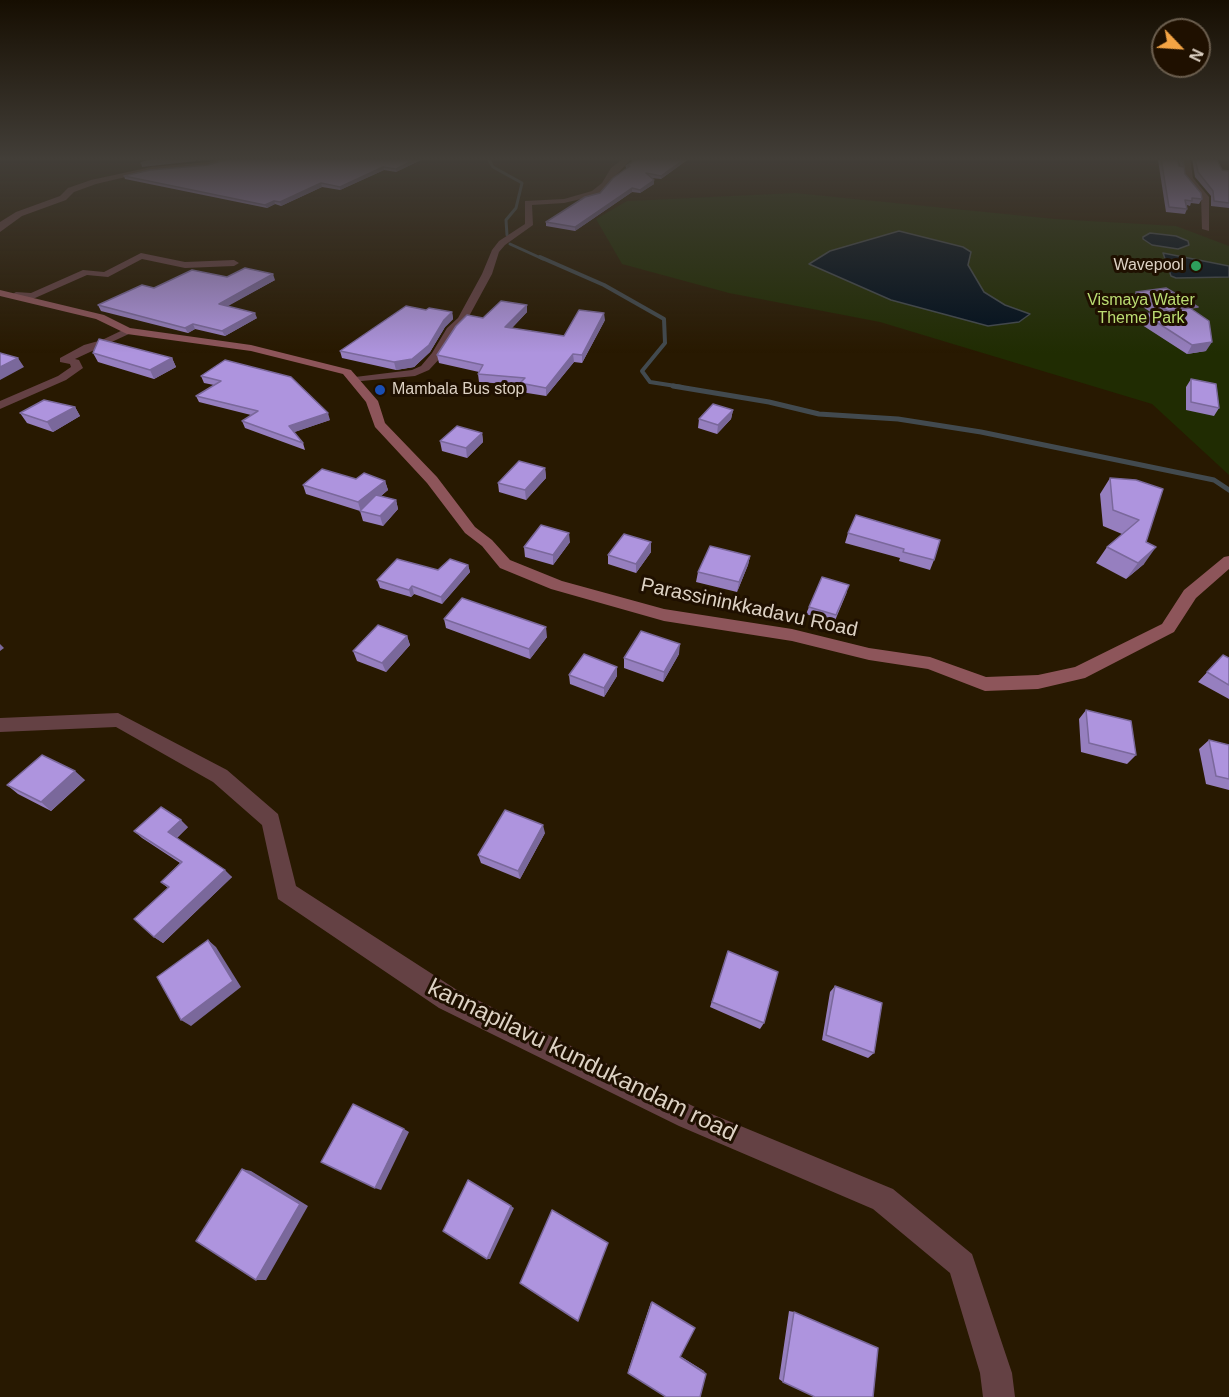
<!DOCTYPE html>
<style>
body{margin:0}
#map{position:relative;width:1229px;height:1397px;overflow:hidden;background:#281901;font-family:Helvetica,sans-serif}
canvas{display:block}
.north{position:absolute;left:1151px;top:18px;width:60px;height:60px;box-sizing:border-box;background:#1f1000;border:2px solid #6b5e4e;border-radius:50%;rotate:115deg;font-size:16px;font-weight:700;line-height:24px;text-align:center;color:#ddd2c4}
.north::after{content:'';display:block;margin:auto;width:21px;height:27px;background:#f4a444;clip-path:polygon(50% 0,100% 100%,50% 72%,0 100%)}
</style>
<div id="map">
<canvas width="1229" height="1397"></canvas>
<div class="north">N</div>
</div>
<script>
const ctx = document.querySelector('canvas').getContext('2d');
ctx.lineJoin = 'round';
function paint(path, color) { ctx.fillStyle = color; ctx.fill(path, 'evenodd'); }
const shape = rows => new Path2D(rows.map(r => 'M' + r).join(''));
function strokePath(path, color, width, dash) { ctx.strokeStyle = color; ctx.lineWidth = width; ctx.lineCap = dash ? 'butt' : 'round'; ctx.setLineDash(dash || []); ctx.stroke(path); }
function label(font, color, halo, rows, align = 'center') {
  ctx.font = font + ' Helvetica,sans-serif'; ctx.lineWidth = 6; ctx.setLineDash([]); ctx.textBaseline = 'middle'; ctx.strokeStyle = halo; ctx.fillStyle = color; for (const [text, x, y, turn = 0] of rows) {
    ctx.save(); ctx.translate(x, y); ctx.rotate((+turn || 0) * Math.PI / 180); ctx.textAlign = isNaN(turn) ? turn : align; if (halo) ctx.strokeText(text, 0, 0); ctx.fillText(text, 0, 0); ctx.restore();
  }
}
paint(shape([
 [795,193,1055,219,1176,226,1229,246,1229,475,1152,404,880,322,729,293,622,264,596,219,627,201]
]), '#202c02');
const water = shape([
 [899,231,963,247,971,252,968,265,984,292,1005,305,1030,314,1019,322,988,326,891,300,809,264,830,251,899,231],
 [1150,233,1176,236,1188,241,1189,245,1178,249,1152,245,1143,239,1143,237,1150,233],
 [1163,253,1229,266,1229,277,1176,278,1171,276,1163,253]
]);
paint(water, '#000f1d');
strokePath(water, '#424a4f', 1.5);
strokePath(shape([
 [488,158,493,167,522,183,516,208,506,220,507,235],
 [510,244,543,259]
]), '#424a4f', 3);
strokePath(shape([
 [540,257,604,285,664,319,665,343,642,371,650,382,682,387]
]), '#424a4f', 4);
strokePath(shape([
 [673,386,769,402,819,414,898,419,981,432,1214,480,1229,490]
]), '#424a4f', 5);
paint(shape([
 [224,158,236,158,209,166,151,171,96,184,74,192,66,200,22,216,0,232,0,222,16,212,60,196,68,188,91,180,151,167,209,162,224,158],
 [624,158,632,158,598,195,564,203,532,205,533,225,505,245,499,252,492,274,467,320,455,332,443,355,429,370,415,376,351,382,349,380,355,377,412,370,421,366,432,353,447,328,458,318,482,274,492,250,499,241,525,224,525,201,564,199,592,191,602,183,611,168,624,158],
 [1183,158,1190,158,1193,178,1209,197,1209,231,1202,229,1201,197,1185,178,1183,158],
 [141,253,185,262,234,260,239,263,234,266,185,268,142,259,108,277,87,275,35,298,16,298,11,295,16,292,31,293,83,270,104,272,141,253],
 [127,328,132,331,131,333,75,359,79,360,83,368,66,380,0,409,0,401,58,376,71,367,70,364,60,362,60,358,84,345,102,340,127,328]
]), '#644144');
paint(shape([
 [118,713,227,770,278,814,296,886,457,990,697,1108,893,1189,972,1254,1012,1373,1015,1397,983,1397,980,1373,950,1273,873,1209,679,1126,439,1008,278,899,262,825,213,782,116,727,0,732,0,718,118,713]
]), '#644144');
paint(shape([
 [0,290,104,315,130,328,251,345,351,370,378,401,385,423,437,477,475,527,492,540,510,560,562,581,664,609,792,629,869,648,930,657,986,677,1038,675,1075,667,1162,624,1184,590,1224,557,1229,556,1229,569,1196,598,1174,632,1085,678,1038,689,985,691,928,669,869,660,792,641,664,621,551,589,500,568,482,546,465,533,427,483,375,427,366,402,343,374,251,351,127,334,96,319,0,296,0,290]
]), '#8d555a');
paint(shape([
 [231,158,425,158,396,172,384,170,340,190,322,187,281,206,275,204,267,208,125,179,124,176,208,165],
 [632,158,690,158,661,179,651,178,654,180,654,184,640,193,632,192,575,231,546,226,546,222,600,193,626,169,626,166,632,162],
 [1159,158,1177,158,1179,166,1180,166,1178,158,1183,158,1185,174,1202,199,1199,204,1191,203,1190,206,1187,205,1187,209,1185,214,1166,212,1158,160],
 [1192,158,1216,158,1222,170,1229,171,1229,208,1211,206,1211,196,1195,177],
 [227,277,275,280,227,306,257,318,225,336,195,329,188,333,101,311,98,305,154,288],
 [1136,292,1196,312,1206,351,1187,354,1139,323,1144,314,1152,313,1132,300],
 [527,305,527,312,512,328,564,336,605,320,582,363,574,362,546,396,521,392,520,385,479,382,478,374,479,372,439,363,437,355,483,318],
 [426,310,452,312,453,319,445,327,430,352,414,367,396,370,342,358,340,351],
 [93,353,172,358,176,367,154,379,98,362],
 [225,360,330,420,294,432,303,443,305,450,245,428,242,421,251,415,199,402,196,396,214,385,204,383,201,376],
 [1191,379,1219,408,1214,416,1186,410,1186,387],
 [75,407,80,416,53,432,27,423,20,413],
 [733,410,731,419,717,434,698,428,699,419],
 [482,433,483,442,467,458,442,451,440,441],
 [545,468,546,478,526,500,499,492,498,483],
 [1110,478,1136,480,1146,542,1144,564,1126,579,1096,563,1107,547,1122,534,1103,526,1100,494],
 [356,479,385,481,388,490,381,496,396,500,398,509,383,526,363,521,360,511,306,494,303,485],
 [848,533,940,540,934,560,930,570,899,561,900,558,845,543],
 [570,542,553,565,525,557,524,547],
 [651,542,651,552,636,573,608,564,608,555],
 [750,556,748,565,737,592,696,582,698,572],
 [468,565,470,572,442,604,414,594,411,597,380,588,377,580],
 [847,592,834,623,806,614,809,607],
 [444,619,547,637,530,659,446,628],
 [407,636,410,645,386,672,357,661,353,651],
 [679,654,663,682,624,668,624,658],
 [1223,655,1229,658,1229,699,1198,682],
 [617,667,617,676,604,697,570,684,569,675],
 [1086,710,1136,755,1127,764,1081,752,1079,719],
 [1209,740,1229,745,1229,790,1206,784,1199,749],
 [85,780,51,811,18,794,7,785],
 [188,827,177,838,232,877,163,943,154,937,168,888,161,882,180,863,142,838,134,831],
 [545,833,520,879,481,863,478,855],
 [728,951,764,1023,760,1029,710,1007],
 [835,986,874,1053,868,1058,822,1040,830,992],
 [651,1302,695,1328,680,1356,704,1371,628,1373,628,1371],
 [789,1311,794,1312,783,1382,779,1379]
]), '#967fbf');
paint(shape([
 [190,158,194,158,196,161,142,167,141,163],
 [197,158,213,158,198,161],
 [418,158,425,158,396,172,396,169],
 [686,158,690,158,661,179,661,176],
 [383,167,384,170,340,190,340,187],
 [654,180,654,184,640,193,640,190],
 [321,183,322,187,281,206,280,202],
 [632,188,632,192,575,231,575,227],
 [274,201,275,204,267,208,265,205],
 [273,274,275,280,221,310,219,304],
 [527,305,527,312,505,335,505,327],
 [452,312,453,319,445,327,430,352,414,367,396,370,394,362],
 [255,313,257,318,225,336,222,331],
 [604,313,605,320,582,363,582,355],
 [193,324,195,329,188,333,185,328],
 [1212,342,1206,351,1187,354,1192,345],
 [573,354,574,362,546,396,546,388],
 [18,358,24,367,0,380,0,367],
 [172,358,176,367,154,379,150,370],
 [75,407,80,416,53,432,47,422],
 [733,410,731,419,717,434,718,425],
 [328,413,330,420,292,433,289,426],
 [482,433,483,442,467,458,466,448],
 [545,468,546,478,526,500,525,490],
 [385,481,388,490,361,512,358,502],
 [396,500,398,509,383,526,380,516],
 [569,533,570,542,553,565,553,555],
 [651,542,651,552,636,573,636,564],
 [1156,547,1144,564,1126,579,1138,563],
 [750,556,748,565,737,592,739,582],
 [468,565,470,572,442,604,441,597],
 [412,586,414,594,411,597,409,590],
 [546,627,547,637,530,659,529,649],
 [407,636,410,645,386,672,382,663],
 [0,644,4,648,0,651],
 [680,644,679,654,663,682,664,672],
 [617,667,617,676,604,697,604,688],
 [75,771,85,780,51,811,41,802],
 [181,820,188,827,175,839,168,832],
 [543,825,545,833,520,879,518,871],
 [225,870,232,877,163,943,154,937],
 [208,940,216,947,241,987,191,1026,181,1020],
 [404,1129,409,1132,381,1190,375,1188],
 [242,1169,251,1171,308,1206,266,1280,256,1280],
 [511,1206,514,1208,490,1259,487,1259],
 [678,1355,704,1371,706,1374,680,1357]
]), '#7a689b');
const building = shape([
 [155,158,190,158,141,163,155,158],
 [231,158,418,158,396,169,383,167,340,187,321,183,280,202,274,201,265,205,124,176,150,170,208,165,231,158],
 [632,158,686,158,661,176,646,173,654,180,640,190,632,188,575,227,546,222,585,197,600,193,613,178,630,166,626,166,637,159,632,158],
 [1161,158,1177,158,1179,166,1184,167,1181,158,1183,158,1185,174,1201,193,1202,199,1192,198,1192,201,1185,200,1187,209,1169,207,1161,158],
 [1195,158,1216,158,1222,170,1229,171,1229,203,1214,201,1213,191,1198,172,1195,158],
 [245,268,273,274,219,304,255,313,222,331,193,324,185,328,98,305,142,285,154,288,192,270,227,277,245,268],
 [1166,288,1198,307,1168,311,1136,292,1166,288],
 [501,301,527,305,505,327,564,336,579,310,604,313,582,355,573,354,546,388,520,383,525,378,478,374,483,365,437,355,456,326,467,315,483,318,501,301],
 [406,306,426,310,429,308,452,312,444,320,429,345,412,359,394,362,340,351,406,306],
 [1190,308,1209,321,1212,342,1192,345,1144,314,1190,308],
 [99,339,172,358,150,370,93,353,99,339],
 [0,353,18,358,0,367,0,353],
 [225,360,291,377,328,413,289,426,303,443,242,421,258,411,196,396,221,381,201,376,225,360],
 [1191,379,1216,384,1219,408,1191,402,1191,379],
 [44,400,75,407,47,422,20,413,44,400],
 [713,404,733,410,718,425,699,419,713,404],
 [457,426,482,433,466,448,440,441,457,426],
 [519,461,545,468,525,490,498,483,519,461],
 [322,469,356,479,364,473,385,481,358,502,303,485,322,469],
 [1110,478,1136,480,1163,489,1146,542,1156,547,1138,563,1107,547,1139,520,1113,510,1110,478],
 [376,495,396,500,380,516,360,511,376,495],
 [856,515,940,540,934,560,903,552,904,549,848,533,856,515],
 [541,525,569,533,553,555,524,547,541,525],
 [624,534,651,542,636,564,608,555,624,534],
 [710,546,750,556,739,582,698,572,710,546],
 [397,559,438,570,450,559,468,565,441,597,412,586,409,590,377,580,397,559],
 [822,577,849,585,836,615,809,607,822,577],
 [462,598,546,627,529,649,444,619,462,598],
 [378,625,407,636,382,663,353,651,378,625],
 [641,631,680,644,664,672,624,658,641,631],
 [584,654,617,667,604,688,569,675,584,654],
 [1223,655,1229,658,1229,685,1207,672,1223,655],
 [1086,710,1131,721,1136,755,1089,743,1086,710],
 [1209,740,1229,745,1229,779,1216,776,1209,740],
 [42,755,75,771,41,802,7,785,42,755],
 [161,807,181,820,168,832,225,870,154,937,134,919,169,887,161,882,182,862,134,831,161,807],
 [505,810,543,825,518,871,478,855,505,810],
 [208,940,233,981,181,1020,157,977,208,940],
 [728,951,778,972,764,1023,712,1002,728,951],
 [835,986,882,1003,874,1053,826,1035,835,986],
 [353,1104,404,1129,375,1188,321,1162,353,1104],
 [242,1169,300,1204,256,1280,196,1241,242,1169],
 [468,1180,511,1206,487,1259,443,1231,468,1180],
 [552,1210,608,1243,578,1321,520,1283,552,1210],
 [652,1302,695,1328,680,1357,706,1374,700,1397,666,1397,628,1373,652,1302],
 [794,1312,878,1348,873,1397,815,1397,783,1382,794,1312]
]);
paint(building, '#ae94de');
strokePath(building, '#7a689b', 1.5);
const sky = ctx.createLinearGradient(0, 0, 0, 353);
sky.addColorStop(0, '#160e01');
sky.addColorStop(0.45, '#423e38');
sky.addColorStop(1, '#423e3800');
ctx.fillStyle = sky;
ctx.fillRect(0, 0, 1229, 353);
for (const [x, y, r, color] of [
 [1196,266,6,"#2e9e5b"],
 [380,390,6,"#1a4fb4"]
]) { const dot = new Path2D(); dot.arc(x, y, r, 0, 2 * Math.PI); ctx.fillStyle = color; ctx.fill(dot); strokePath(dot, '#1f1000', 2); }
label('16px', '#ddd2c4', '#1f1000', [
 ["Wavepool",1184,266],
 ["Mambala Bus stop",392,390,"left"]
], 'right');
label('16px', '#bbdd72', '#1f1000', [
 ["Vismaya Water",1141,301],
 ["Theme Park",1141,319]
]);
label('20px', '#ddd2c4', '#1f1000', [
 ["Parassininkkadavu Road",749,608,12]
]);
label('24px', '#ddd2c4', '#1f1000', [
 ["kannapilavu kundukandam road",582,1061,26]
]);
</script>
